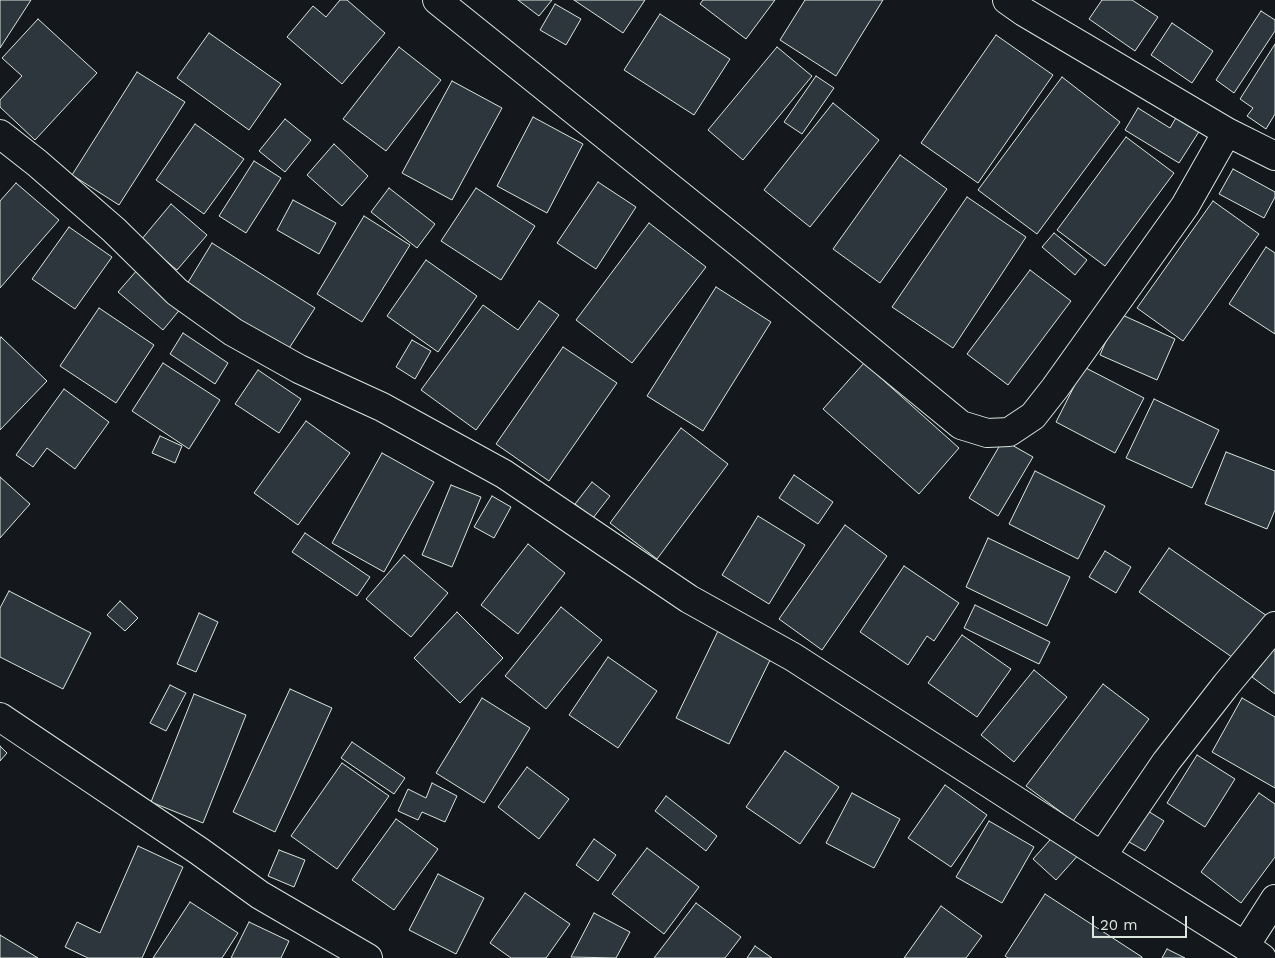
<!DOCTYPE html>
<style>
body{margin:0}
#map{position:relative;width:1275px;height:958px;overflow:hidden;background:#14181c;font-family:"Work Sans",sans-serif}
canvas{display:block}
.scale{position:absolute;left:1092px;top:916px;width:95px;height:22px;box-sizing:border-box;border:2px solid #d8e6dc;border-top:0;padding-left:6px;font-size:15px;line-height:18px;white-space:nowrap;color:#d8e6dc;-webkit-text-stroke:4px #14181c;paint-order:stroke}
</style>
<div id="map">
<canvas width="1275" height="958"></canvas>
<div class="scale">20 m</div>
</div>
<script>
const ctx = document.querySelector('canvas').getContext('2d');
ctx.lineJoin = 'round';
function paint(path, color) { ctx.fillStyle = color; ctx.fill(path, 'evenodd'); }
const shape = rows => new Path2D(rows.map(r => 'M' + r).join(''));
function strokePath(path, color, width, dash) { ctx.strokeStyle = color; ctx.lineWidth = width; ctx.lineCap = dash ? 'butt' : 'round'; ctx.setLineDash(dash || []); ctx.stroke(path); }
const building = shape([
 [0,0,31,0,0,48,0,0],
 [340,0,347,0,385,33,342,84,287,37,313,6,326,17,340,0],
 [518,0,552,0,539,16,518,0],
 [574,0,645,0,623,33,574,0],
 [703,0,775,0,746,39,700,4,703,0],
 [805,0,883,0,836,76,780,40,805,0],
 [1102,0,1132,0,1158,17,1135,51,1089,19,1102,0],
 [555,4,581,19,566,45,540,30,555,4],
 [1261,11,1275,20,1275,31,1234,93,1216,80,1261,11],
 [660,14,730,59,694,115,624,70,660,14],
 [38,19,97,73,35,140,0,107,0,100,22,76,2,58,38,19],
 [1172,23,1213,51,1192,83,1151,55,1172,23],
 [209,33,281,84,249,130,177,78,209,33],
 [996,35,1053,75,978,183,921,143,996,35],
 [1275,44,1275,114,1266,129,1247,116,1253,108,1240,99,1275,44],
 [399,47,441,80,386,151,343,119,399,47],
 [777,47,812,76,743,160,708,130,777,47],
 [137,72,185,102,119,205,72,175,137,72],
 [816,76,834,88,802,134,784,122,816,76],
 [1062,77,1120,122,1037,234,978,190,1062,77],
 [452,81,502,108,452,200,402,173,452,81],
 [833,103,879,140,810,227,764,190,833,103],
 [1138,108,1170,128,1177,116,1200,130,1179,163,1125,130,1138,108],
 [533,117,583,144,547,213,497,186,533,117],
 [285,119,311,140,285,172,259,151,285,119],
 [195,124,244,159,204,214,156,180,195,124],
 [1126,137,1174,173,1105,266,1057,230,1126,137],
 [334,144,368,176,342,206,307,175,334,144],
 [900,155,947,189,880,283,833,249,900,155],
 [254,161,281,178,246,233,219,216,254,161],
 [1233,169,1275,192,1275,197,1264,218,1219,194,1233,169],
 [598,182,636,207,596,269,557,243,598,182],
 [16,183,59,220,0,288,0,201,16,183],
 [389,188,435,224,417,248,371,212,389,188],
 [476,188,535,226,501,280,441,241,476,188],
 [967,197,1026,237,953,348,892,307,967,197],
 [293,200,336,223,319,254,277,230,293,200],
 [1213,201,1259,234,1183,341,1137,308,1213,201],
 [171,204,207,235,177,270,141,240,171,204],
 [364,216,410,245,362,322,317,294,364,216],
 [649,223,706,267,632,363,576,320,649,223],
 [69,227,112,257,75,309,32,279,69,227],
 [1054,233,1087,260,1075,275,1042,247,1054,233],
 [212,243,315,308,286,353,184,289,212,243],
 [1266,247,1275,253,1275,334,1229,304,1266,247],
 [426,260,477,296,438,352,387,316,426,260],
 [138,269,182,307,163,330,118,292,138,269],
 [1030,270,1071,301,1008,385,967,354,1030,270],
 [716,287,771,322,703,431,647,396,716,287],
 [539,301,559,315,476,430,421,390,483,305,518,330,539,301],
 [99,308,154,345,116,403,60,366,99,308],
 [1118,313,1175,339,1157,380,1100,355,1118,313],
 [183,333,228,363,215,384,170,354,183,333],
 [1,337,47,381,0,430,0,339,1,337],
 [412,340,431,351,415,379,396,367,412,340],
 [563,347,617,383,549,481,496,444,563,347],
 [163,363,220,400,189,449,132,411,163,363],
 [864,363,959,448,919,494,823,409,864,363],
 [1084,367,1144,398,1115,453,1056,422,1084,367],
 [258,370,301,399,279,433,235,404,258,370],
 [64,389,109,422,75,469,47,448,33,467,16,455,64,389],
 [1154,399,1219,430,1192,488,1126,458,1154,399],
 [306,421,350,453,298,525,254,493,306,421],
 [681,428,728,464,657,559,610,523,681,428],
 [160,436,182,446,175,463,152,453,160,436],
 [1003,440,1033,457,998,516,969,498,1003,440],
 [1226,452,1275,471,1275,510,1267,529,1205,504,1226,452],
 [382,453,434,482,384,572,332,543,382,453],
 [1035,471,1105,506,1078,559,1009,524,1035,471],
 [794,475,833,502,818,524,779,498,794,475],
 [0,477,30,504,0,538,0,477],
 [592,482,610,496,593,518,575,504,592,482],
 [451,485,481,497,452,567,422,555,451,485],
 [492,496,511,507,494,538,474,527,492,496],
 [758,516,805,545,769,604,722,575,758,516],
 [845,525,887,556,822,650,779,619,845,525],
 [305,533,370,577,357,596,292,552,305,533],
 [988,538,1070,577,1047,626,966,587,988,538],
 [528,544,565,573,518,634,481,605,528,544],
 [1169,548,1270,618,1239,662,1139,592,1169,548],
 [1105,551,1131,567,1116,593,1089,577,1105,551],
 [404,555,448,593,411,637,366,599,404,555],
 [904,566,959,603,934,641,927,636,908,665,860,632,904,566],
 [9,591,91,633,63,689,0,657,0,608,9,591],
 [120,601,138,618,125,631,107,615,120,601],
 [975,605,1050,642,1039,664,964,628,975,605],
 [561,607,602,640,546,709,505,676,561,607],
 [457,612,503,658,460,703,414,658,457,612],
 [199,613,218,622,196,672,177,664,199,613],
 [718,631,772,656,729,744,676,718,718,631],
 [962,635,1011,669,977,717,928,683,962,635],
 [1275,647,1275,694,1252,677,1275,647],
 [608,657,657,691,618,748,569,715,608,657],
 [1034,670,1067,697,1014,762,981,735,1034,670],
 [1103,684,1149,719,1073,821,1026,786,1103,684],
 [170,685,186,693,166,731,150,723,170,685],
 [290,689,332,708,275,832,233,812,290,689],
 [194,694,246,715,203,823,151,802,194,694],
 [482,698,530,728,484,803,436,773,482,698],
 [1242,698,1275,717,1275,788,1212,752,1242,698],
 [352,742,405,778,394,794,341,758,352,742],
 [0,746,7,753,0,761,0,746],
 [785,751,839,787,800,844,746,807,785,751],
 [1197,755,1235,779,1205,827,1167,803,1197,755],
 [342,763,389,796,337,869,291,836,342,763],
 [527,767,569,799,539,839,498,807,527,767],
 [432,783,457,796,445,822,422,812,418,820,398,811,408,789,426,798,432,783],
 [945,785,987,815,951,867,908,838,945,785],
 [852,793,900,819,874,868,826,843,852,793],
 [1259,793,1275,804,1275,857,1241,903,1201,872,1259,793],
 [666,796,717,836,706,851,655,811,666,796],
 [1143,808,1164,821,1145,851,1124,839,1143,808],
 [396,819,438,849,394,910,352,880,396,819],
 [989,821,1034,847,1002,903,956,877,989,821],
 [1058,831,1081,852,1056,880,1033,859,1058,831],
 [594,839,616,855,598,881,576,865,594,839],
 [138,846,183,867,142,958,88,958,65,947,77,922,100,933,138,846],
 [647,848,699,887,664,934,612,894,647,848],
 [279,850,305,860,294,887,268,876,279,850],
 [438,874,484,898,456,954,409,930,438,874],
 [525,893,570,924,546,958,511,958,490,943,525,893],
 [1045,894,1142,957,1142,958,1008,958,1005,956,1045,894],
 [190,902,238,933,222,958,153,958,190,902],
 [696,903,741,937,725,958,654,958,696,903],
 [941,906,982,936,966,958,904,958,941,906],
 [594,913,630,932,616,958,571,957,594,913],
 [249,922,289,941,281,958,231,958,249,922],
 [0,935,38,958,0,958,0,935],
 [755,946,772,958,747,958,755,946],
 [1167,949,1185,958,1162,958,1167,949]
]);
paint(building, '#2c363c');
strokePath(building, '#d8e6dc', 1);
const street = shape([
 [437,0,749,251,961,425,987,433,1009,432,1033,416,1055,388,1185,206,1227,132,1275,156],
 [1007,0,1024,12,1227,132],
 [0,134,37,163,114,230,177,292,233,332,299,369,382,407,504,474,689,599,793,657,1102,856,1245,946,1262,958],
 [0,717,199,851,260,895,368,958],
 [1102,856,1166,762,1226,685,1275,626],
 [1245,946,1275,899]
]);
strokePath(street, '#d8e6dc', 30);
strokePath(street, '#14181c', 28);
</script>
